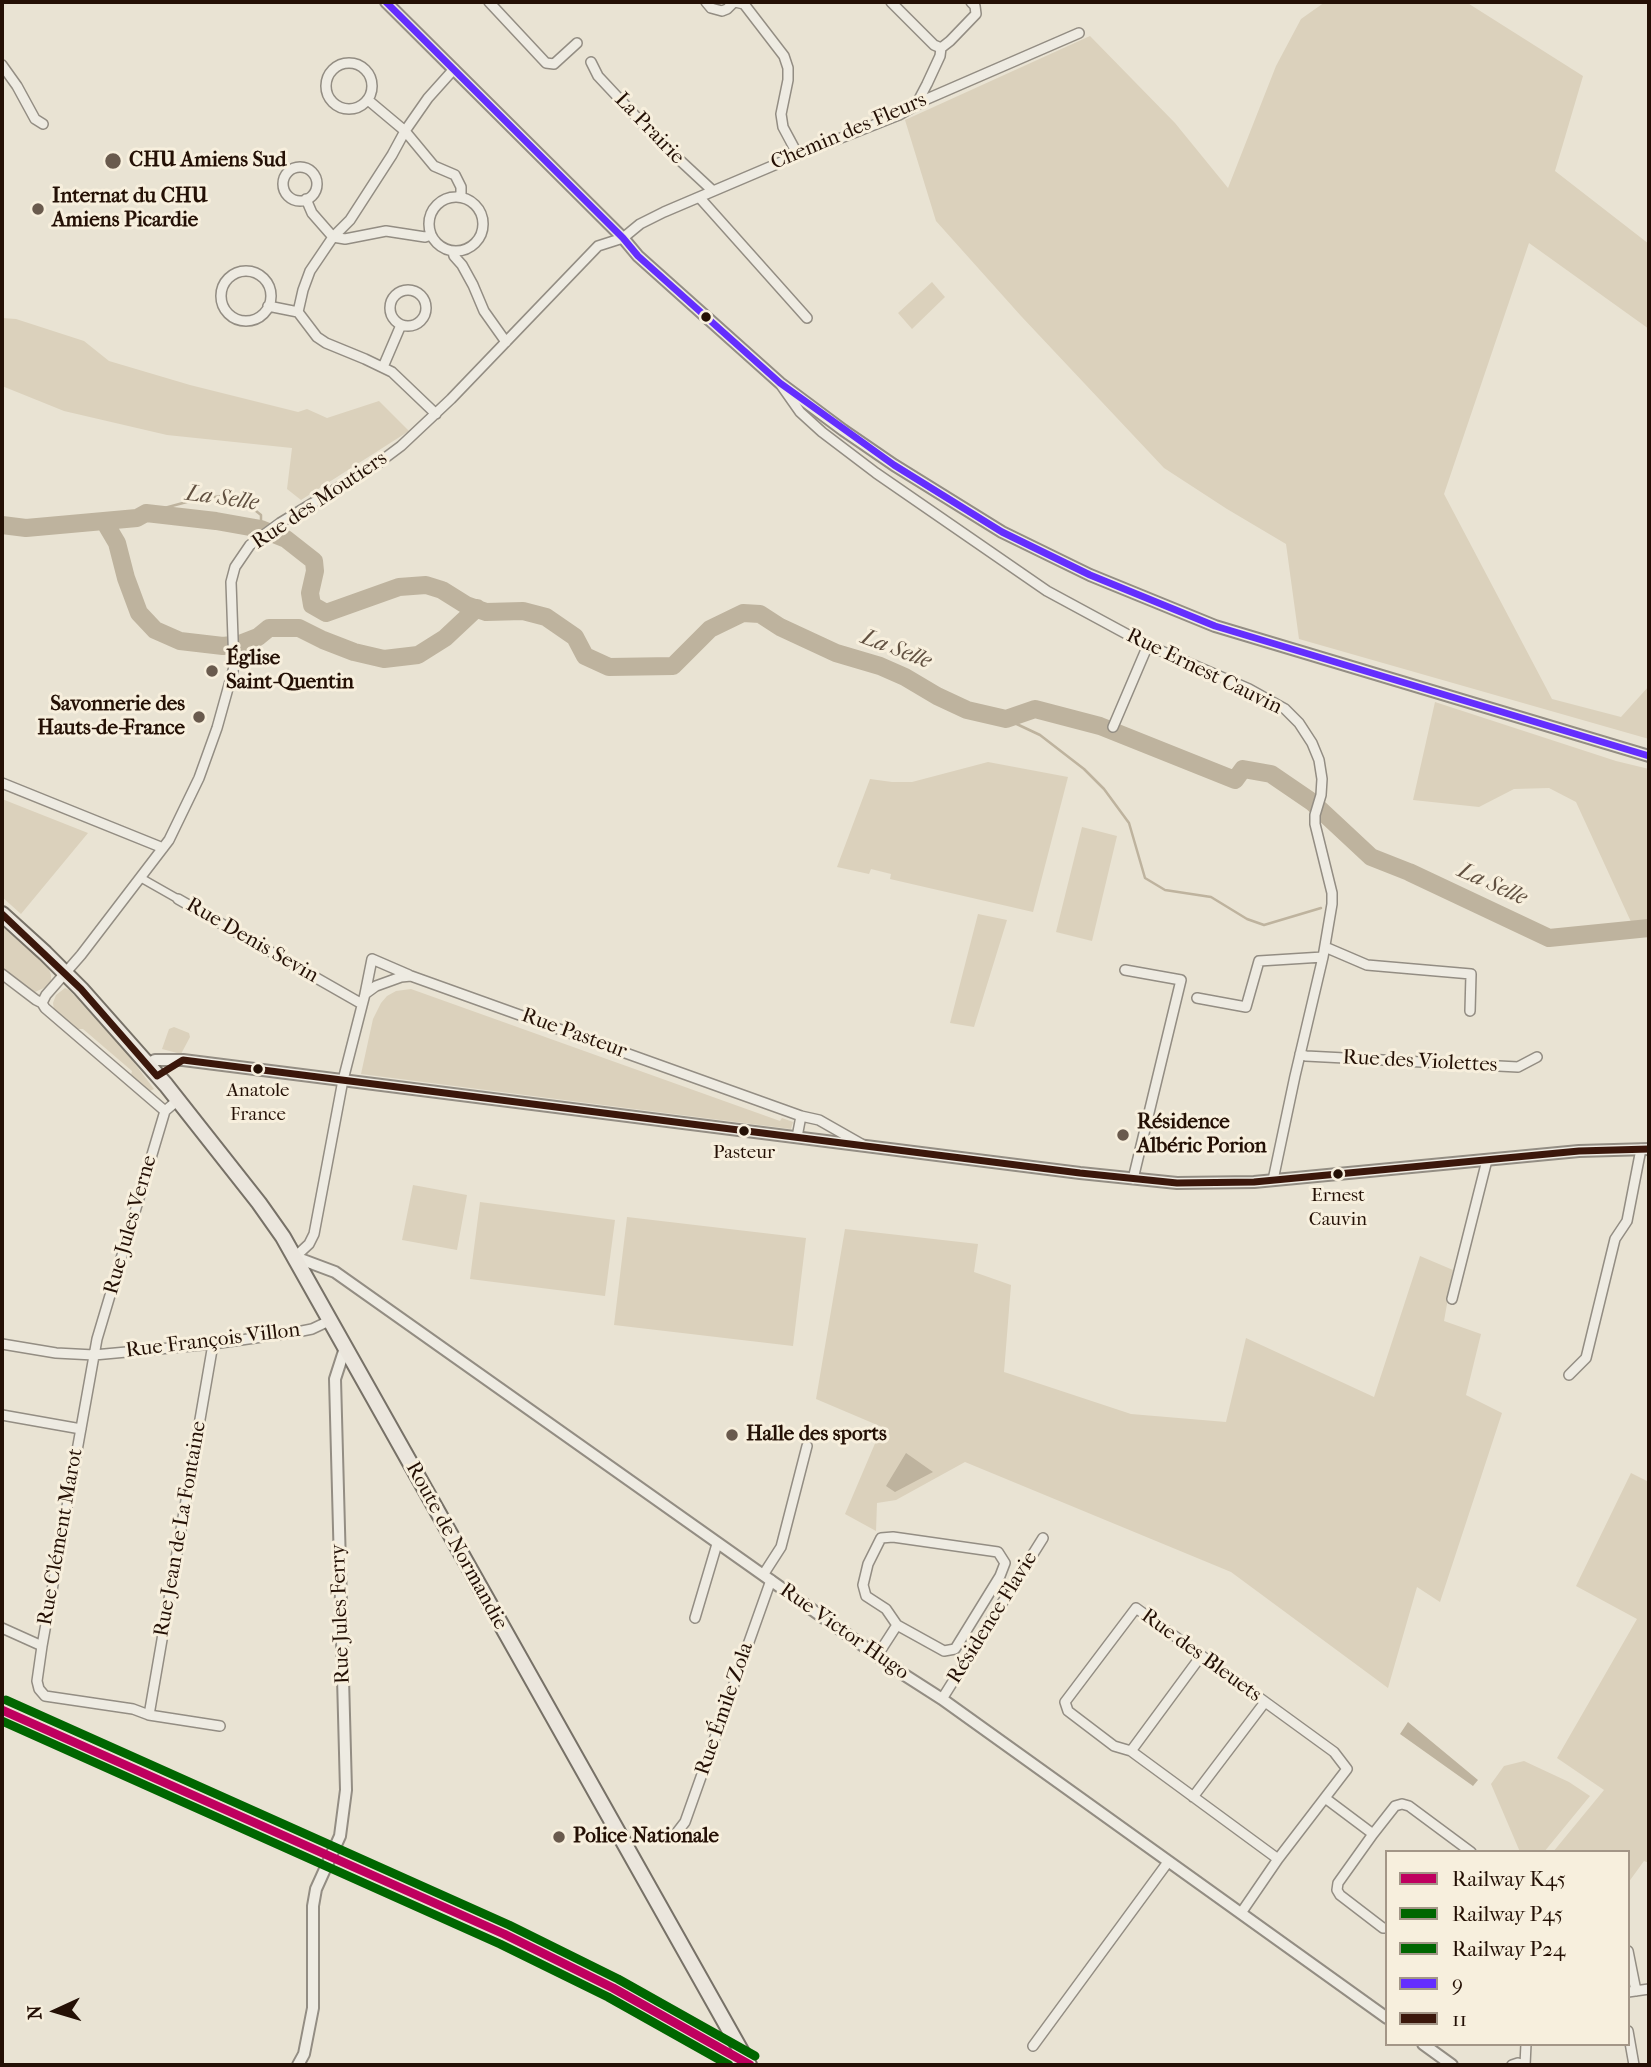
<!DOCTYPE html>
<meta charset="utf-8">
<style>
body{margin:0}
#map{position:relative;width:1651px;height:2067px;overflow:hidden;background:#e9e3d3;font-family:"IM FELL French Canon",serif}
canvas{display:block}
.frame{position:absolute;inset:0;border:4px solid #241005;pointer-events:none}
.legend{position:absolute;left:1385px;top:1850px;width:245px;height:196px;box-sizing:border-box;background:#f7efdd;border:2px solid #a39687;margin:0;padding:9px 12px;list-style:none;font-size:21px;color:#241005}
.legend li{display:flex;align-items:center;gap:14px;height:35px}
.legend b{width:35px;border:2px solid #a39687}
.north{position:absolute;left:21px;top:1976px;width:70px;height:70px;-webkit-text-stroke:5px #f7efdd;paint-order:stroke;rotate:266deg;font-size:19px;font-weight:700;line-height:28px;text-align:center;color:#241005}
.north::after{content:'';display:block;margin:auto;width:24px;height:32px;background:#241005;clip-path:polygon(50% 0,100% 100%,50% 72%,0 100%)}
</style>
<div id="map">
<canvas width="1651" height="2067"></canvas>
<div class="frame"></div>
<ul class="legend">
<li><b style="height:9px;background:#bf005f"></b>Railway K45</li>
<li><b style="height:9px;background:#060"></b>Railway P45</li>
<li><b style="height:9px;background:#060"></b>Railway P24</li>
<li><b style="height:9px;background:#642efe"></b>9</li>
<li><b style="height:9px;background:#3b170b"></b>11</li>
</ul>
<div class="north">N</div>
</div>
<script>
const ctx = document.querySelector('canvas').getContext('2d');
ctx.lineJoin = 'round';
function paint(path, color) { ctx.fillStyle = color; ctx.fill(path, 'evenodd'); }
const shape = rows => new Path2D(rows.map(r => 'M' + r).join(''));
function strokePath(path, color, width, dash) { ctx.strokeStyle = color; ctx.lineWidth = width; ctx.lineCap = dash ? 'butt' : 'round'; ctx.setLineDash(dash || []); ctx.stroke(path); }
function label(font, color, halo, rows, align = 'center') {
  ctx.font = font + ' "IM FELL French Canon",serif'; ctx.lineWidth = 6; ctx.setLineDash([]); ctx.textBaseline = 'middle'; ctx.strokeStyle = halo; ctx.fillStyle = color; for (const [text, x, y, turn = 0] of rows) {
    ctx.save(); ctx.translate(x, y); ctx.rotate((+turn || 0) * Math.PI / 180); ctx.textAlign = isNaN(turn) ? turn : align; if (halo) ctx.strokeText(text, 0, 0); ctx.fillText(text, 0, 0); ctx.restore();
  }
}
paint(shape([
 [1325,2,1466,2,1583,76,1555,171,1649,244,1649,329,1529,243,1444,494,1552,699,1621,717,1649,686,1649,739,1299,639,1286,544,1227,509,1164,468,1021,316,936,221,905,120,1090,36,1175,123,1228,188,1276,66,1301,19],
 [932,282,945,297,912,329,898,313],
 [2,318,16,319,84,341,109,361,190,385,298,412,307,409,327,418,379,401,409,431,301,500,287,489,292,448,167,435,64,411,2,386],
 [1435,702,1616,761,1649,769,1649,923,1632,924,1576,802,1549,788,1514,789,1479,807,1413,800],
 [988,762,1068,777,1033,912,890,879,891,874,871,869,869,874,837,867,870,779,892,782,912,782],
 [2,799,88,833,21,914,2,897],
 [1082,827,1117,836,1092,941,1056,932],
 [978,914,1007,920,974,1027,950,1023],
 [2,925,48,967,51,975,51,981,44,988,35,992,26,989,2,968],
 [65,988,69,990,116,1039,154,1089,150,1091,131,1075,132,1071,83,1029,78,1029,60,1017,54,1010,53,1003,56,995],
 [411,989,780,1121,782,1118,793,1122,791,1129,361,1074,373,1019,381,1003,387,996,396,991],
 [174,1027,189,1033,190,1037,181,1054,162,1049,169,1029],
 [413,1185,467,1195,457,1250,402,1240],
 [480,1202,615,1220,605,1296,470,1279],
 [627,1217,806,1238,793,1346,614,1325],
 [845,1229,978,1244,974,1272,1011,1285,1004,1372,1131,1414,1226,1422,1246,1338,1374,1397,1420,1256,1453,1270,1444,1321,1481,1334,1466,1395,1502,1413,1440,1602,1417,1587,1388,1688,1231,1572,965,1462,896,1500,877,1503,876,1531,845,1514,882,1427,816,1399],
 [1631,1473,1649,1482,1649,1863,1644,1861,1628,1883,1628,1852,1553,1852,1604,1790,1557,1758,1637,1619,1576,1586],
 [1524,1761,1569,1782,1590,1796,1544,1852,1520,1852,1491,1784,1504,1766]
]), '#dbd1bc');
paint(shape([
 [906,1453,933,1472,895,1492,886,1486],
 [1408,1722,1478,1780,1473,1786,1400,1734]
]), '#beb39e');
strokePath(shape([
 [146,513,194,500,235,494,261,515,261,529],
 [1006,719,1040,735,1084,769,1104,789,1129,823,1145,878,1165,890,1211,897,1247,919,1264,925,1321,908]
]), '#beb39e', 2.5);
strokePath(shape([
 [104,521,117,543,126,578,139,613,155,630,180,641,223,646,240,644,258,637,269,628,299,628,323,640,354,652,384,659,418,655,445,638,477,608],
 [2,525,26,528,137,518,146,513,216,521,261,529,286,539,314,561,315,571,310,593,312,605,326,613,399,587,426,585,442,590,466,605,486,612,523,611,546,617,575,637,585,656,609,667,673,666,710,629,743,613,760,614,780,627,836,653,880,666,905,677,937,696,967,710,1006,719,1035,709,1100,726,1235,780,1243,769,1271,774,1312,802,1371,857,1409,872,1549,938,1649,928]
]), '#beb39e', 18);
const pedestrian = shape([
 [141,878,178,899]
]);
const minor = shape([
 [489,2,546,63,554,64,577,43],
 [706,2,711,8,722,11,727,9,734,2],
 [735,2,744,4,784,56,788,68,788,80,781,114,783,127,798,155],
 [891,2,934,45,941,48,950,41,976,14,975,6,971,2],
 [591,62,598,76,657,139,713,191],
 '326 86a23 23 0 1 1 46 0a23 23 0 1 1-46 0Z',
 [2,65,17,86,35,119,43,124],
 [368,100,405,131,434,166,455,175,461,187,461,197],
 [916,105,927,84,940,56,941,48],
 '283 184a17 17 0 1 1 34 0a17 17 0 1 1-34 0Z',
 '429 224a27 27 0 1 1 54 0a27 27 0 1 1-54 0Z',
 [699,197,807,318],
 [306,199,312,213,333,237,345,239,386,231,425,237,431,235],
 [453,252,454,256,462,265,473,285,484,311,506,342],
 '221 296a25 25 0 1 1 50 0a25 25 0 1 1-50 0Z',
 '390 308a18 18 0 1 1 36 0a18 18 0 1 1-36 0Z',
 [268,306,298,312],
 [383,367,401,325],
 [781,385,800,412,822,432,876,473,1047,591,1145,644,1249,689,1285,709,1299,723,1312,743,1319,760,1322,779,1321,795,1315,815,1315,824,1332,893,1332,904,1323,957,1295,1076,1273,1180],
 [436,414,392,372,365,359,326,343,317,337,298,312,303,290,310,271,333,237,350,220,392,155,405,131,428,98,454,69],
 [1113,727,1145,652,1150,646],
 [2,783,163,848],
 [178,899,362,1004],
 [1325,947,1367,965,1471,974,1470,1011],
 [1125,970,1181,980,1133,1179],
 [2,974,36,1000,42,1003,45,1008,165,1111],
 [365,994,372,959,409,975],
 [1197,998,1246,1007,1259,961,1323,957],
 [42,1003,46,995,81,955,169,840,199,778,217,728,234,667,231,582,235,567,250,545,280,523,377,464,401,446,451,399,598,246,623,238,640,224,664,212,798,155,899,115,927,99,1079,33],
 [1300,1054,1306,1056,1518,1067,1537,1057],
 [797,1137,801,1116],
 [295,1257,309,1244,314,1234,343,1080,365,994,376,986,401,977,411,976,801,1116,819,1120,863,1145],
 [1452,1299,1487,1160],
 [2,1344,56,1353,94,1355,213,1344,297,1332,312,1329,331,1320],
 [1569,1375,1586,1358,1615,1239,1627,1221,1641,1149],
 [2,1415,81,1429],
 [893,1537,998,1552,1005,1563,1000,1576,955,1649,944,1651,897,1625,886,1609,866,1596,863,1585,868,1564,881,1538,893,1537],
 [763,1575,781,1547,807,1446],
 [695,1618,717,1544],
 [2,1628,42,1646,97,1339,165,1111,178,1100],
 [42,1646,37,1681,39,1689,45,1696,133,1709,149,1715,220,1726],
 [877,1656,897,1625],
 [942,1699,1043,1538],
 [149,1715,213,1344],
 [1131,1751,1201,1656],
 [1193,1797,1265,1702],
 [1325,1798,1373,1834],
 [675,1835,685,1822,771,1580],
 [1241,1913,1278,1859,1347,1769,1334,1752,1136,1608,1065,1702,1068,1711,1114,1746,1131,1751,1278,1859],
 [1387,1928,1383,1928,1340,1895,1337,1890,1338,1883,1373,1834,1395,1806,1402,1804,1409,1806,1471,1852],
 [1628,1951,1636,1991],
 [1628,1992,1649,1989],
 [1628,2031,1634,2065],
 [1033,2046,1168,1862],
 [1512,2065,1518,2063,1525,2065],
 [1525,2065,1526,2044]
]);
const tertiary = shape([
 [386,2,623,238,638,256,780,383,843,430,894,465,1002,532,1090,575,1215,626,1649,756],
 [147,1064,155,1060,183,1060,1080,1173,1177,1183,1254,1182,1579,1151,1649,1149],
 [295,1257,335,1272,903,1674,942,1699,1387,2018],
 [1423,2044,1452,2065],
 [298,2065,304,2054,313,2008,313,1906,316,1889,340,1836,346,1790,335,1379,345,1348]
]);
const primary = shape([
 [2,914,45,953,81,989,166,1085,259,1203,283,1237,749,2065]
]);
strokePath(pedestrian, '#938d83', 10);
strokePath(minor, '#938d83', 12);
strokePath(tertiary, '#938d83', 14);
strokePath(primary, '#777167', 18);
strokePath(pedestrian, '#eeebe2', 7);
strokePath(minor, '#eeebe2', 9);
strokePath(tertiary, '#eeebe2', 10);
strokePath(primary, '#ebe6dd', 14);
strokePath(shape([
 [386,2,623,238,638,256,780,383,894,465,1002,532,1090,575,1215,626,1649,756]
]), '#642efe', 7);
strokePath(shape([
 [2,914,81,989,157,1076,183,1060,1080,1173,1177,1183,1254,1182,1579,1151,1649,1149]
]), '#3b170b', 7);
strokePath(shape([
 [2,1710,504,1934,613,1988,750,2065]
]), '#bf005f', 9);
strokePath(shape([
 [2,1721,500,1944,608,1997,729,2065]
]), '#060', 9);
strokePath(shape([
 [6,1700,509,1925,618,1979,755,2056]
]), '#060', 9);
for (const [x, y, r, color] of [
 [113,161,9,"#695a4d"],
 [38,209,7,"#695a4d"],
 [706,317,6,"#241005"],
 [212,671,7,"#695a4d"],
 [199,717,7,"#695a4d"],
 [258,1069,6,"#241005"],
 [744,1131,6,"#241005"],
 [1123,1135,7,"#695a4d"],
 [1338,1174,6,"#241005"],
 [732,1435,7,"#695a4d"],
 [559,1837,7,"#695a4d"]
]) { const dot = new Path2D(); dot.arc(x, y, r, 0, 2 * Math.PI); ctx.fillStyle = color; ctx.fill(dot); strokePath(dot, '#f7efdd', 2.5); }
label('19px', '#241005', '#f7efdd', [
 ["Anatole",258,1091],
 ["France",258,1115],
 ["Pasteur",744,1153],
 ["Ernest",1338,1196],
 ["Cauvin",1338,1220]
]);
label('21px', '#241005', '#f7efdd', [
 ["La Prairie",649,129,46],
 ["Chemin des Fleurs",849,132,-23],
 ["Rue des Moutiers",320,501,-34],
 ["Rue Ernest Cauvin",1204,672,26],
 ["Rue Denis Sevin",252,941,30],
 ["Rue Pasteur",574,1034,20],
 ["Rue des Violettes",1420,1062,3],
 ["Rue Jules Verne",131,1225,-74],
 ["Rue François Villon",213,1341,-7],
 ["Rue Jean de La Fontaine",181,1529,-80],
 ["Rue Clément Marot",61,1537,-80],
 ["Route de Normandie",456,1546,61],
 ["Rue Jules Ferry",341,1614,-92],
 ["Résidence Flavie",993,1618,-58],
 ["Rue Victor Hugo",844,1632,35],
 ["Rue des Bleuets",1201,1656,36],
 ["Rue Émile Zola",725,1709,-71]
]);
label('bold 21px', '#241005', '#f7efdd', [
 ["CHU Amiens Sud",129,161],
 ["Internat du CHU",52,197],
 ["Amiens Picardie",52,221],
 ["Église",226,659],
 ["Saint-Quentin",226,683],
 ["Savonnerie des",185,705,"right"],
 ["Hauts-de-France",185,729,"right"],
 ["Résidence",1137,1123],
 ["Albéric Porion",1137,1147],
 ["Halle des sports",746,1435],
 ["Police Nationale",573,1837]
], 'left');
label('italic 23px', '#615040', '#f7efdd', [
 ["La Selle",222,499,8],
 ["La Selle",896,650,21],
 ["La Selle",1492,885,24]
]);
</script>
